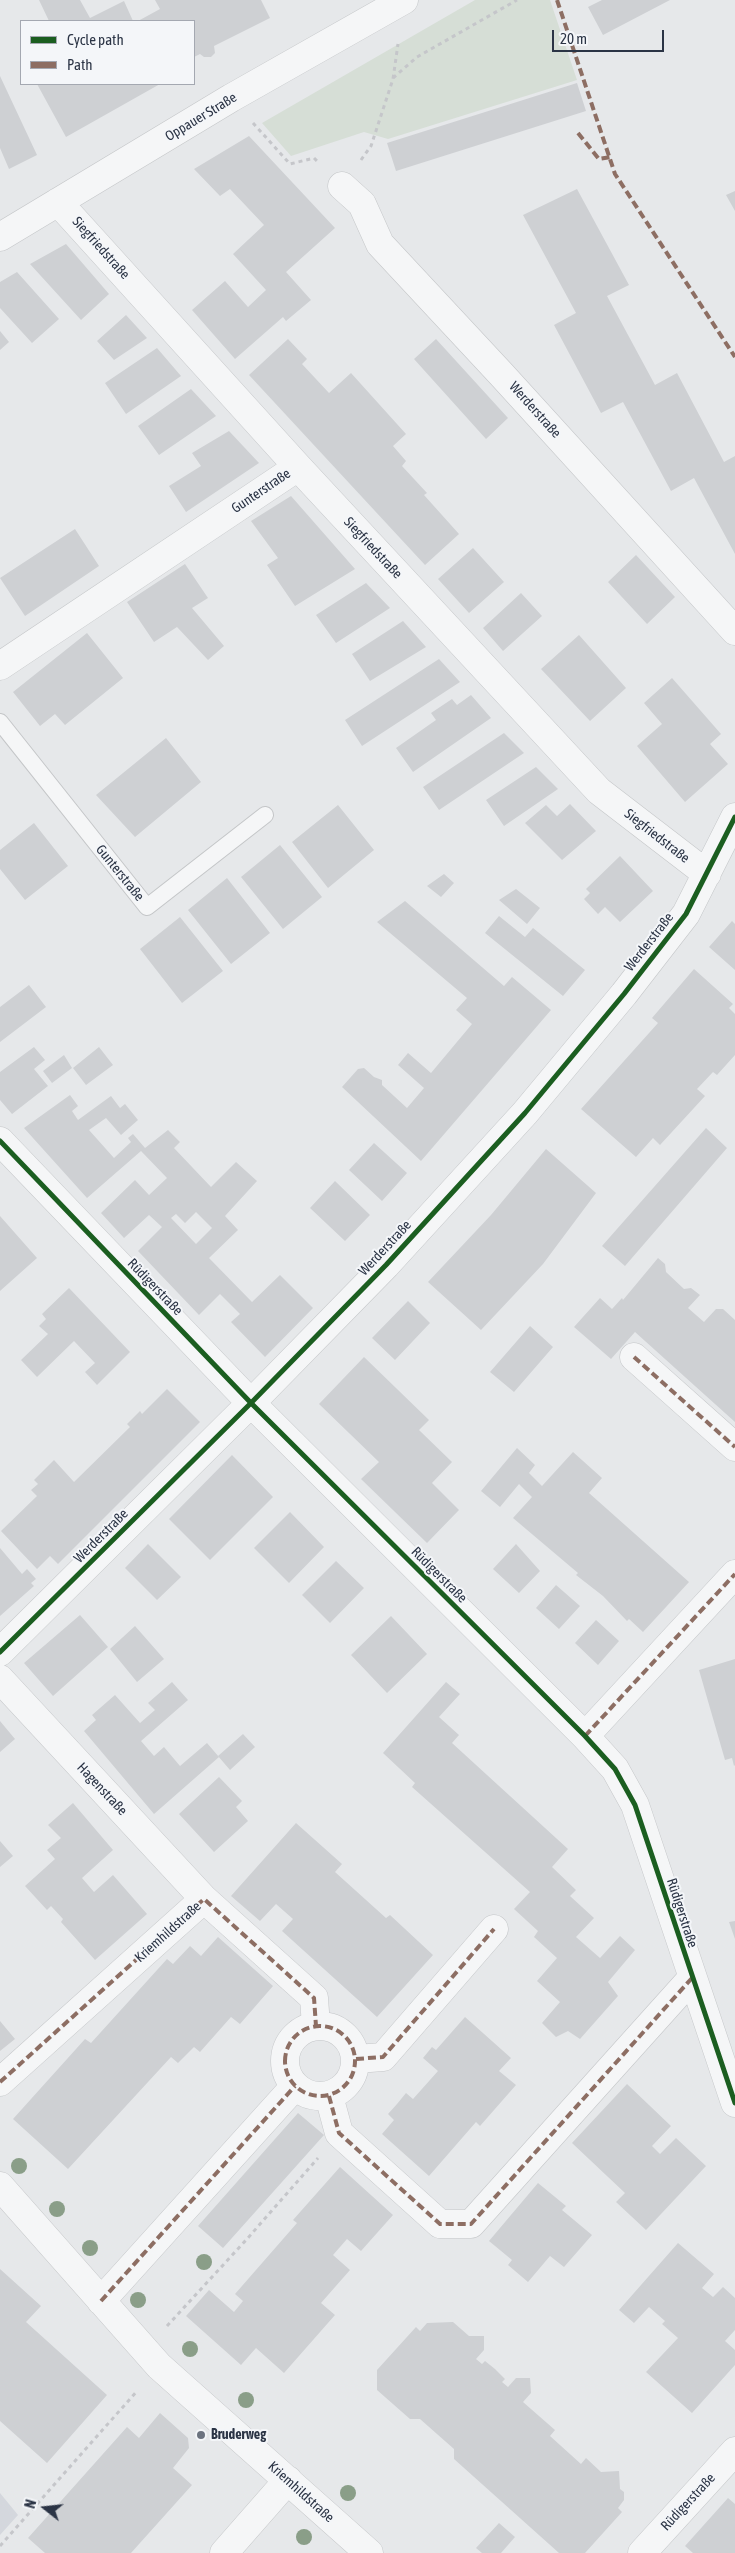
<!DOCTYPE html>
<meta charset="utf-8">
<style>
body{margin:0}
#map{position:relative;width:735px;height:2553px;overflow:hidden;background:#e6e8ea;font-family:"Asap Condensed",sans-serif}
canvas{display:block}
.legend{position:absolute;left:20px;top:20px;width:175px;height:65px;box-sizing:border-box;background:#f4f6f9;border:1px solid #a4a8b1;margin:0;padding:6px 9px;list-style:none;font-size:15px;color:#2b3445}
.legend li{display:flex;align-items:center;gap:10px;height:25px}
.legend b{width:25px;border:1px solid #a4a8b1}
.north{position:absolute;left:20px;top:2483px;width:50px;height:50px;-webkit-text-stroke:4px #f4f6f9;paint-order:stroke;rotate:286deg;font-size:14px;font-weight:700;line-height:20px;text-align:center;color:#2b3445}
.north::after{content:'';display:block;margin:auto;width:18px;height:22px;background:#2b3445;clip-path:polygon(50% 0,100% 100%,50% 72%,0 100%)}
.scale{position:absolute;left:552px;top:30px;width:112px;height:22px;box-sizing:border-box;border:2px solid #2b3445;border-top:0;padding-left:6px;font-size:15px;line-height:18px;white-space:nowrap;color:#2b3445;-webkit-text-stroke:4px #f4f6f9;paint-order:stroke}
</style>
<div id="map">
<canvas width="735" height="2553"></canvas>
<ul class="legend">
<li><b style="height:6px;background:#1b5e20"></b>Cycle path</li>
<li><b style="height:6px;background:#8d6e63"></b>Path</li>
</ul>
<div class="north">N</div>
<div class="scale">20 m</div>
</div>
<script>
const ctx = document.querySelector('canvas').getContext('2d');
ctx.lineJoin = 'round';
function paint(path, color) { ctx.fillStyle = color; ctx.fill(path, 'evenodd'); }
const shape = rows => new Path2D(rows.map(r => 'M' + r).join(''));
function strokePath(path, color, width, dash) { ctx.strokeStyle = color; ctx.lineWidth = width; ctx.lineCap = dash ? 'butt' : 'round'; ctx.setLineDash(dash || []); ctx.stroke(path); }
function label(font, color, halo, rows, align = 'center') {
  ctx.font = font + ' "Asap Condensed",sans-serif'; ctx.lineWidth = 4; ctx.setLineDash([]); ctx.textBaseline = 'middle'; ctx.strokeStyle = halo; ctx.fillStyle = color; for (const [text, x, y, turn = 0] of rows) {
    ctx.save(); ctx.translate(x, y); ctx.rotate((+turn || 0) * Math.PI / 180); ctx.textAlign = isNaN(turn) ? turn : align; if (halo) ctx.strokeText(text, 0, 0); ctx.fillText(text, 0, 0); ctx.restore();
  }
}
paint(shape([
 [0,2493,18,2515,0,2535]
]), '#d4d7dd');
paint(shape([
 [475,0,550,0,577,80,388,139,364,132,291,156,262,123]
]), '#d6ded6');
paint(shape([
 [39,0,80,0,90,18,124,1,133,21,49,21],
 [155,0,261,0,270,18,214,46,215,53,211,57,204,57,200,54,194,57,194,21,138,21,160,9],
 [602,0,670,0,603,35,588,7],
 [0,76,37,155,9,169,0,148],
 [577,83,586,111,396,171,387,143],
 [37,84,160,84,66,137],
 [249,136,335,228,286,272,311,300,286,321,283,317,235,359,192,310,225,281,248,307,266,290,233,254,264,225,230,189,220,196,194,169],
 [577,189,629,285,607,296,655,385,677,373,724,462,735,456,735,554,694,478,671,491,623,402,601,413,554,325,576,313,523,215],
 [735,191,735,211,726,195],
 [66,244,109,294,81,320,30,264],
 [17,272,59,319,32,343,0,308,0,282],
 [126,315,147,338,114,360,97,341],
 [0,331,9,342,0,350],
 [288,339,307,359,302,364,329,393,351,373,406,434,393,446,406,461,402,466,427,493,424,495,459,534,425,565,249,375],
 [436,339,508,418,486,439,414,359],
 [157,348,181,376,126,414,105,383],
 [191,389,216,416,159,455,138,426],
 [229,431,259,463,186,512,169,486,201,466,192,453],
 [291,496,355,569,295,606,267,565,278,558,251,521],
 [75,529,99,566,25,616,0,578],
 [473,548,504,582,469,613,438,579],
 [636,555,675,597,647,624,608,582],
 [185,564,208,598,192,608,224,646,208,660,177,627,154,642,127,602],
 [366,583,390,608,336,643,316,615],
 [521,593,542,616,503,651,483,628],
 [403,621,426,647,370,681,352,654],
 [87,633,123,678,65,725,55,714,40,726,13,692],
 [579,635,626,688,590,721,541,669],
 [439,659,460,682,362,746,345,720],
 [672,678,721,734,710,744,728,764,685,802,637,746,662,724,644,703],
 [471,695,491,718,413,772,396,748,436,720,431,713,452,699,457,705],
 [504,733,524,753,439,810,423,787],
 [166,738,201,782,135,837,96,795],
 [536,767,558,789,504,826,486,800],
 [570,804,596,831,562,860,525,823,546,805,557,816],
 [338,805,374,850,328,888,292,842],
 [34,823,68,866,25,900,0,869,0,850],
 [280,845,322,897,283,929,241,877],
 [620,856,653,891,620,922,605,907,598,914,584,899,590,893,586,889],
 [444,874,454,883,441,897,427,886],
 [227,878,270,933,231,964,188,910],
 [516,889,540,908,527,924,499,900],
 [405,901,504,986,512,977,551,1010,421,1161,342,1087,358,1069,364,1068,374,1077,382,1080,382,1085,407,1108,424,1088,398,1065,408,1053,431,1073,472,1024,456,1010,467,998,377,922],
 [499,916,525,937,533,928,585,970,563,996,485,933],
 [180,917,223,971,182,1003,140,949],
 [732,921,735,924,735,970,709,947],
 [694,969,733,1004,729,1008,735,1014,735,1055,717,1075,713,1072,697,1089,705,1096,660,1145,653,1138,636,1157,581,1109,658,1023,652,1018],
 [29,985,46,1007,0,1042,0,1007],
 [34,1047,45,1060,34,1069,48,1086,12,1114,0,1100,0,1072],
 [99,1047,113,1065,86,1085,73,1068],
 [64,1055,72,1068,52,1083,43,1071],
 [70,1095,78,1106,72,1111,78,1120,111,1096,120,1108,125,1104,138,1120,121,1135,106,1118,89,1130,114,1158,131,1142,128,1138,133,1134,145,1148,168,1130,180,1142,174,1148,211,1187,236,1162,257,1181,225,1216,238,1230,209,1258,252,1302,280,1275,313,1308,265,1357,231,1322,240,1314,220,1294,199,1315,138,1251,162,1227,149,1215,124,1238,101,1213,135,1180,149,1195,167,1178,141,1151,87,1198,24,1128],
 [196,1212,212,1228,196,1244,171,1218,176,1214,185,1223],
 [706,1128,727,1148,625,1266,602,1246],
 [374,1143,407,1173,382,1201,349,1170],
 [546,1149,596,1193,543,1264,481,1330,428,1282,491,1215],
 [335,1181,370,1215,345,1241,310,1208],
 [0,1216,37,1258,0,1291],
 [658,1258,665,1264,666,1272,684,1289,691,1288,700,1295,688,1308,704,1322,716,1309,723,1309,735,1320,735,1422,635,1332,611,1359,574,1327,600,1298,612,1309,622,1298,623,1300],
 [69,1288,130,1352,97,1385,85,1372,95,1363,74,1341,37,1377,21,1360,48,1334,39,1326,46,1319,42,1314],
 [408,1301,430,1323,395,1360,372,1338],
 [530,1326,553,1347,514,1392,490,1372],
 [364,1357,429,1420,419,1430,452,1462,432,1483,459,1510,427,1543,361,1479,379,1462,319,1404],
 [167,1389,200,1422,58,1564,50,1556,37,1569,1,1531,37,1496,31,1490,38,1484,34,1480,54,1460,74,1482,130,1427,127,1424,140,1411,142,1414],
 [517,1448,535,1465,529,1473,542,1486,573,1452,602,1478,589,1493,689,1582,643,1632,629,1619,627,1621,603,1596,576,1575,578,1573,513,1518,532,1497,519,1484,500,1507,481,1491],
 [232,1455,273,1497,210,1560,169,1519],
 [290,1512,324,1547,289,1583,254,1548],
 [148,1544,181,1577,157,1600,125,1568],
 [516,1544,540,1571,519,1593,493,1569],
 [0,1548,22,1574,27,1569,36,1579,31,1583,34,1586,0,1616],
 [336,1561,364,1588,330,1623,302,1595],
 [556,1585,580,1606,559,1629,536,1608],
 [80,1615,108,1647,53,1696,24,1663],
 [391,1616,427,1654,387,1693,351,1655],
 [596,1620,619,1641,598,1665,575,1643],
 [135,1626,164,1659,137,1682,110,1649],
 [735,1659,735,1765,734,1766,732,1758,725,1760,699,1670],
 [172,1682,188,1700,141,1741,154,1756,164,1747,180,1766,207,1743,219,1757,154,1814,84,1731,96,1720,92,1715,115,1695,140,1723,155,1710,148,1703],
 [446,1682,460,1694,439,1717,459,1735,452,1743,568,1849,552,1867,576,1890,570,1896,594,1918,576,1937,600,1958,620,1936,635,1950,608,1982,618,1996,580,2039,568,2031,556,2037,542,2023,560,2002,537,1981,557,1958,534,1937,538,1931,514,1909,530,1892,412,1787,415,1783,383,1753],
 [0,1721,15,1739,0,1752],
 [243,1734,255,1747,230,1770,218,1756],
 [219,1777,242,1801,236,1807,248,1821,214,1852,179,1814],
 [73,1803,113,1850,82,1878,94,1892,113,1875,147,1914,95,1960,61,1922,63,1919,51,1906,47,1910,25,1886,55,1859,47,1850,61,1838,48,1825],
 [296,1823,342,1864,335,1872,386,1918,390,1915,433,1955,377,2017,282,1931,293,1919,276,1904,260,1921,231,1896],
 [0,1841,13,1856,0,1867],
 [735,1921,735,1939,729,1922],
 [218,1937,273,1986,240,2024,231,2017,200,2052,194,2047,178,2063,171,2057,68,2169,13,2119,85,2039,91,2043,167,1959,173,1964,190,1946,201,1956],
 [465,2017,511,2058,499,2071,516,2085,480,2126,476,2122,429,2176,382,2134,394,2120,388,2114,397,2104,406,2093,413,2099,438,2071,423,2058,432,2047,436,2050],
 [0,2021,15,2039,0,2051],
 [627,2084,671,2126,652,2146,660,2154,676,2138,706,2166,646,2230,616,2202,625,2193,572,2143],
 [298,2113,324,2135,223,2248,198,2226],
 [340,2167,393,2215,361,2251,347,2239,333,2255,350,2270,321,2303,335,2315,284,2373,256,2348,241,2365,186,2316,209,2290,234,2312,243,2301,235,2294,297,2223,293,2220],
 [538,2183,566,2206,562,2210,592,2235,564,2267,550,2256,528,2282,508,2265,512,2260,489,2241],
 [678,2243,714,2274,702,2288,713,2297,723,2287,735,2298,735,2330,725,2341,735,2350,735,2365,692,2413,646,2372,678,2338,662,2324,665,2321,649,2307,634,2323,619,2310],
 [0,2269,41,2306,26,2322,107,2395,47,2463,0,2421],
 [453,2322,469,2336,484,2336,484,2350,476,2359,482,2364,485,2361,495,2369,505,2379,502,2382,508,2387,516,2378,530,2378,531,2393,523,2402,555,2430,550,2436,581,2464,586,2458,601,2472,619,2471,620,2489,624,2492,624,2500,618,2508,622,2512,585,2553,559,2553,454,2459,454,2449,420,2419,410,2419,377,2390,377,2370,416,2327,420,2331,427,2323],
 [160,2413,188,2438,189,2448,173,2468,192,2485,131,2553,45,2553,28,2538,127,2427,139,2438],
 [728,2498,735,2504,735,2553,693,2553,685,2546],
 [499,2523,515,2537,501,2553,482,2553,476,2548]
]), '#ced0d3');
const service = shape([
 [0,722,147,907,265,815]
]);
const minor = shape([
 [342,186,362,204,380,244,502,375,735,631],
 [58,202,298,467,599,791,707,874],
 [0,237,231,98,404,0],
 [0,666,298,467],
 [0,1141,251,1403,585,1736,615,1769,635,1805,735,2103],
 [634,1357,735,1447],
 [0,1652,251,1403,386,1265,525,1113,624,994,686,914,735,817],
 [0,1679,204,1899],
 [585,1736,735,1574],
 '285 2061a35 35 0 1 1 70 0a35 35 0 1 1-70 0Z',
 [356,2059,383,2057,494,1929],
 [0,2082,204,1899,314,1998,316,2026],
 [329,2096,339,2133,440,2224,471,2224,692,1978],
 [0,2186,159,2366,369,2553],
 [101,2301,295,2086],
 [224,2553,288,2480],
 [642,2553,735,2451]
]);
strokePath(service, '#c4c6c8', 18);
strokePath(minor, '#c4c6c8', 29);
strokePath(shape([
 [393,78,417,57,517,0],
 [253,123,290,164,314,158,319,163],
 [361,160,371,146,393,79,398,44],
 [167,2326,247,2239,318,2158],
 [0,2546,137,2391]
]), '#c5c6ca', 3, [4, 4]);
strokePath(service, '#f5f6f7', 16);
strokePath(minor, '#f5f6f7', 28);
strokePath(shape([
 [557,0,615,174,735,357],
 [578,133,599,159,611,157],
 [634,1357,735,1447],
 [585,1736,735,1574],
 '285 2061a35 35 0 1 1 70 0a35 35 0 1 1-70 0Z',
 [356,2059,383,2057,494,1929],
 [0,2082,204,1899,314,1998,316,2026],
 [329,2096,339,2133,440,2224,471,2224,692,1978],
 [101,2301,295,2086]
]), '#8d6e63', 4, [8, 4]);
strokePath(shape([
 [0,1141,251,1403,585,1736,615,1769,635,1805,735,2103],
 [0,1652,251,1403,386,1265,525,1113,624,994,686,914,735,817]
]), '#1b5e20', 5);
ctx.fillStyle = '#8a9e88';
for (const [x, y] of [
 [19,2166],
 [57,2209],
 [90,2248],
 [204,2262],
 [138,2300],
 [190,2349],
 [246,2400],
 [348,2493],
 [304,2537]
]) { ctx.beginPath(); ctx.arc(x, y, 8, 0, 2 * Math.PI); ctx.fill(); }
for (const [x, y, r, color] of [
 [201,2435,5,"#6c737f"]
]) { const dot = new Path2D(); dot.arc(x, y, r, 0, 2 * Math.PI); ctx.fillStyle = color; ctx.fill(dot); strokePath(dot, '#f4f6f9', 2); }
label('14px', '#2b3445', '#f4f6f9', [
 ["Oppauer Straße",201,117,-31],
 ["Siegfriedstraße",101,248,48],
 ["Werderstraße",535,410,48],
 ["Gunterstraße",261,491,-34],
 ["Siegfriedstraße",373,548,47],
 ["Siegfriedstraße",657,836,38],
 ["Gunterstraße",120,873,51],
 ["Werderstraße",649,942,-52],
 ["Werderstraße",385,1248,-47],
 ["Rüdigerstraße",155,1287,46],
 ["Werderstraße",101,1536,-45],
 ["Rüdigerstraße",439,1575,45],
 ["Hagenstraße",102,1789,47],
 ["Rüdigerstraße",682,1913,72],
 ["Kriemhildstraße",168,1932,-42],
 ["Kriemhildstraße",301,2492,42],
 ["Rüdigerstraße",688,2502,-47]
]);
label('bold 14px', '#2b3445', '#f4f6f9', [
 ["Bruderweg",211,2435]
], 'left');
</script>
